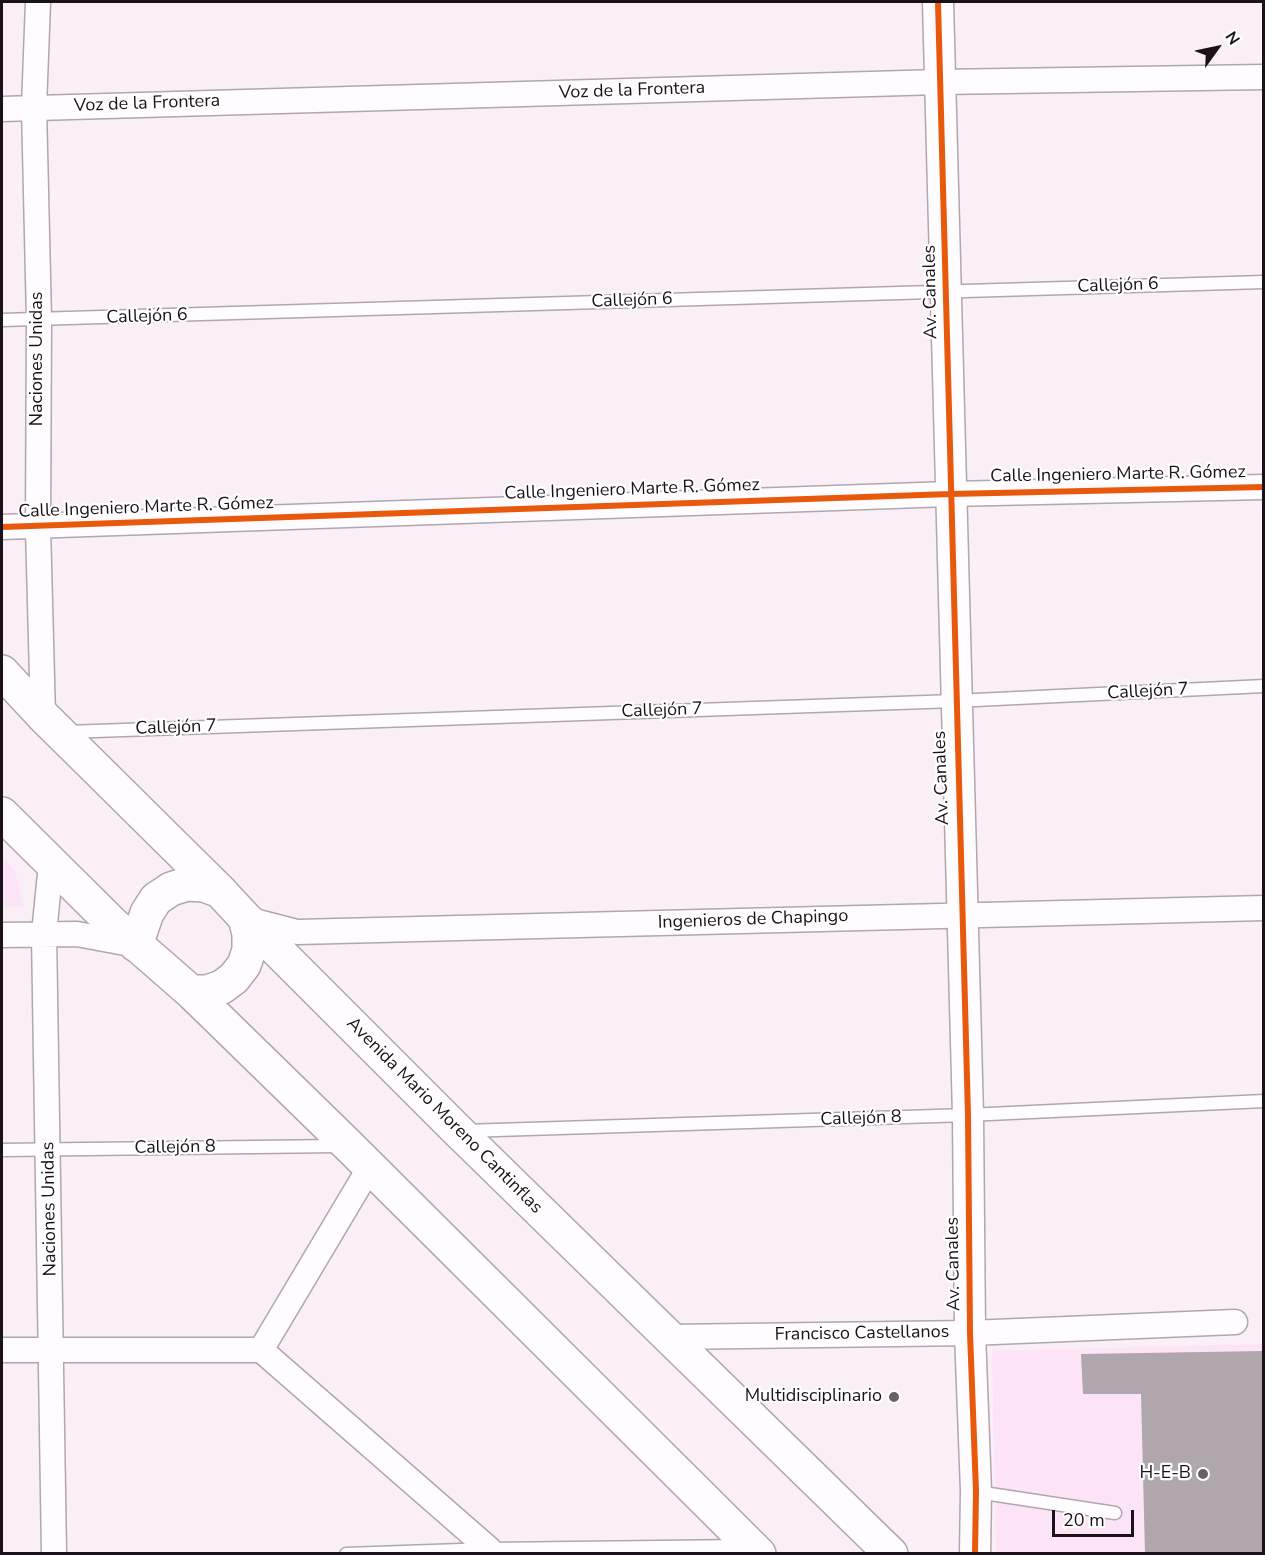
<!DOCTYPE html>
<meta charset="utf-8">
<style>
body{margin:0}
#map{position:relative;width:1265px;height:1555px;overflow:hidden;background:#faeef7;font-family:"Nunito Sans",sans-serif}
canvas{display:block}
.frame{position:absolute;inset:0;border:3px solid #1b1219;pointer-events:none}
.north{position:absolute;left:1187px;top:18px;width:60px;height:60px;-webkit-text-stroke:4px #fff;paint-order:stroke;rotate:57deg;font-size:16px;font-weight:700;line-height:24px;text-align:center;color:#1b1219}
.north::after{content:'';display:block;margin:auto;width:21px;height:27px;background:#1b1219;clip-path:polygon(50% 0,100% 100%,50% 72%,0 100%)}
.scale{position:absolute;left:1052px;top:1510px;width:82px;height:27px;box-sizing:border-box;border:3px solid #1b1219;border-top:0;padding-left:8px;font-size:18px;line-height:21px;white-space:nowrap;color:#1b1219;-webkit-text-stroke:4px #fff;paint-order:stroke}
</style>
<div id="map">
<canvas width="1265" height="1555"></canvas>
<div class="frame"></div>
<div class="north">N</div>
<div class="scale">20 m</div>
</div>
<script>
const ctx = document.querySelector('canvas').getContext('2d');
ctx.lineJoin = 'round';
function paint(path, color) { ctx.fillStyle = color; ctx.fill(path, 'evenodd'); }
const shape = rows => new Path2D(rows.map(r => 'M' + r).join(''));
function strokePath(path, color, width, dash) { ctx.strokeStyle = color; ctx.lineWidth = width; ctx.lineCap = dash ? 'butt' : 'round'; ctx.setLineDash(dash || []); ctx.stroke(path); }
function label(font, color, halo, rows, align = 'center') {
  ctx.font = font + ' "Nunito Sans",sans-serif'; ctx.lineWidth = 4.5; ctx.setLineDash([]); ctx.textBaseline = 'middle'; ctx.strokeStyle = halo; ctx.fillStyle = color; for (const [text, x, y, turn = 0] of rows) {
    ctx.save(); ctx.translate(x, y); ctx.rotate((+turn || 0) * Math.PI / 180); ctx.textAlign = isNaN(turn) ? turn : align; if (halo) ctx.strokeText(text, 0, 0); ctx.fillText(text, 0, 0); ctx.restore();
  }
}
paint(shape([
 [2,856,15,871,24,907,2,907],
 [1263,1344,1263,1553,996,1553,992,1351]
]), '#fce4f6');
paint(shape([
 [1264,1351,1264,1554,1145,1554,1141,1394,1083,1394,1081,1354]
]), '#b0a6ad');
const service = shape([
 [2,320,1264,282],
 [66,732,955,701,1264,686],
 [465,1131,968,1115,1264,1101],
 [2,1150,339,1146],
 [977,1492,1115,1513],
 [346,1554,489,1549,744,1546]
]);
const minor = shape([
 [38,2,34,107,39,320,38,527,43,716],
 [2,109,940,82,1264,77],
 [2,527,950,494,1264,487],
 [51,864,44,933,54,1554],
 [247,919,297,932,1264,908],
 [2,935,77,934,136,945],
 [669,1337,970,1333,1235,1322],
 [2,1350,261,1350],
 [261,1350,489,1549],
 [261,1350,370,1167]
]);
const tertiary = shape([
 [938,2,968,1115,970,1333,976,1491,975,1554]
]);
const secondary = shape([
 [2,672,43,716,220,891,245,918,458,1131,891,1554],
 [2,814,113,924,191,992,349,1146,759,1554],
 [136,945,147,913,156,899,171,889,187,884,204,885,220,891],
 [191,992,207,992,222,987,234,978,244,965,249,950,249,934,245,918]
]);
strokePath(service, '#b1a6ae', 15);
strokePath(minor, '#b1a6ae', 27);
strokePath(tertiary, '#b1a6ae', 33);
strokePath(secondary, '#b1a6ae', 36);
strokePath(service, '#fefcfe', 12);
strokePath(minor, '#fefcfe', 24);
strokePath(tertiary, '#fefcfe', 30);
strokePath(secondary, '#fefcfe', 33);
strokePath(shape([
 [938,2,968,1115,970,1333,976,1491,975,1554],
 [2,527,950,494,1264,487]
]), '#e8590c', 6);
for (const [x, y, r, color] of [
 [894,1397,6,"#695f67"],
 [1203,1474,6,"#695f67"]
]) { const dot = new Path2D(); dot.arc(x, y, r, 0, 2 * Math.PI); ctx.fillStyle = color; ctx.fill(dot); strokePath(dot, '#fff', 2); }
label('18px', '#1b1219', '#fff', [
 ["Voz de la Frontera",632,91,-2],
 ["Voz de la Frontera",147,104,-2],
 ["Callejón 6",1118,286,-2],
 ["Av. Canales",931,292,-91],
 ["Callejón 6",632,301,-2],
 ["Callejón 6",147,317,-2],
 ["Naciones Unidas",38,359,-90],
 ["Calle Ingeniero Marte R. Gómez",1118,475,-1],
 ["Calle Ingeniero Marte R. Gómez",632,490,-2],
 ["Calle Ingeniero Marte R. Gómez",146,508,-2],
 ["Callejón 7",1148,692,-3],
 ["Callejón 7",662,711,-2],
 ["Callejón 7",176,728,-2],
 ["Av. Canales",942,778,-92],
 ["Ingenieros de Chapingo",753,920,-2],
 ["Avenida Mario Moreno Cantinflas",444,1116,45],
 ["Callejón 8",861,1119,-2],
 ["Callejón 8",175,1148,-1],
 ["Naciones Unidas",50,1209,-91],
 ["Av. Canales",954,1264,-91],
 ["Francisco Castellanos",862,1334,-1]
]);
label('18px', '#1b1219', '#fff', [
 ["Multidisciplinario",882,1397],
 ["H-E-B",1191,1474]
], 'right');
</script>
